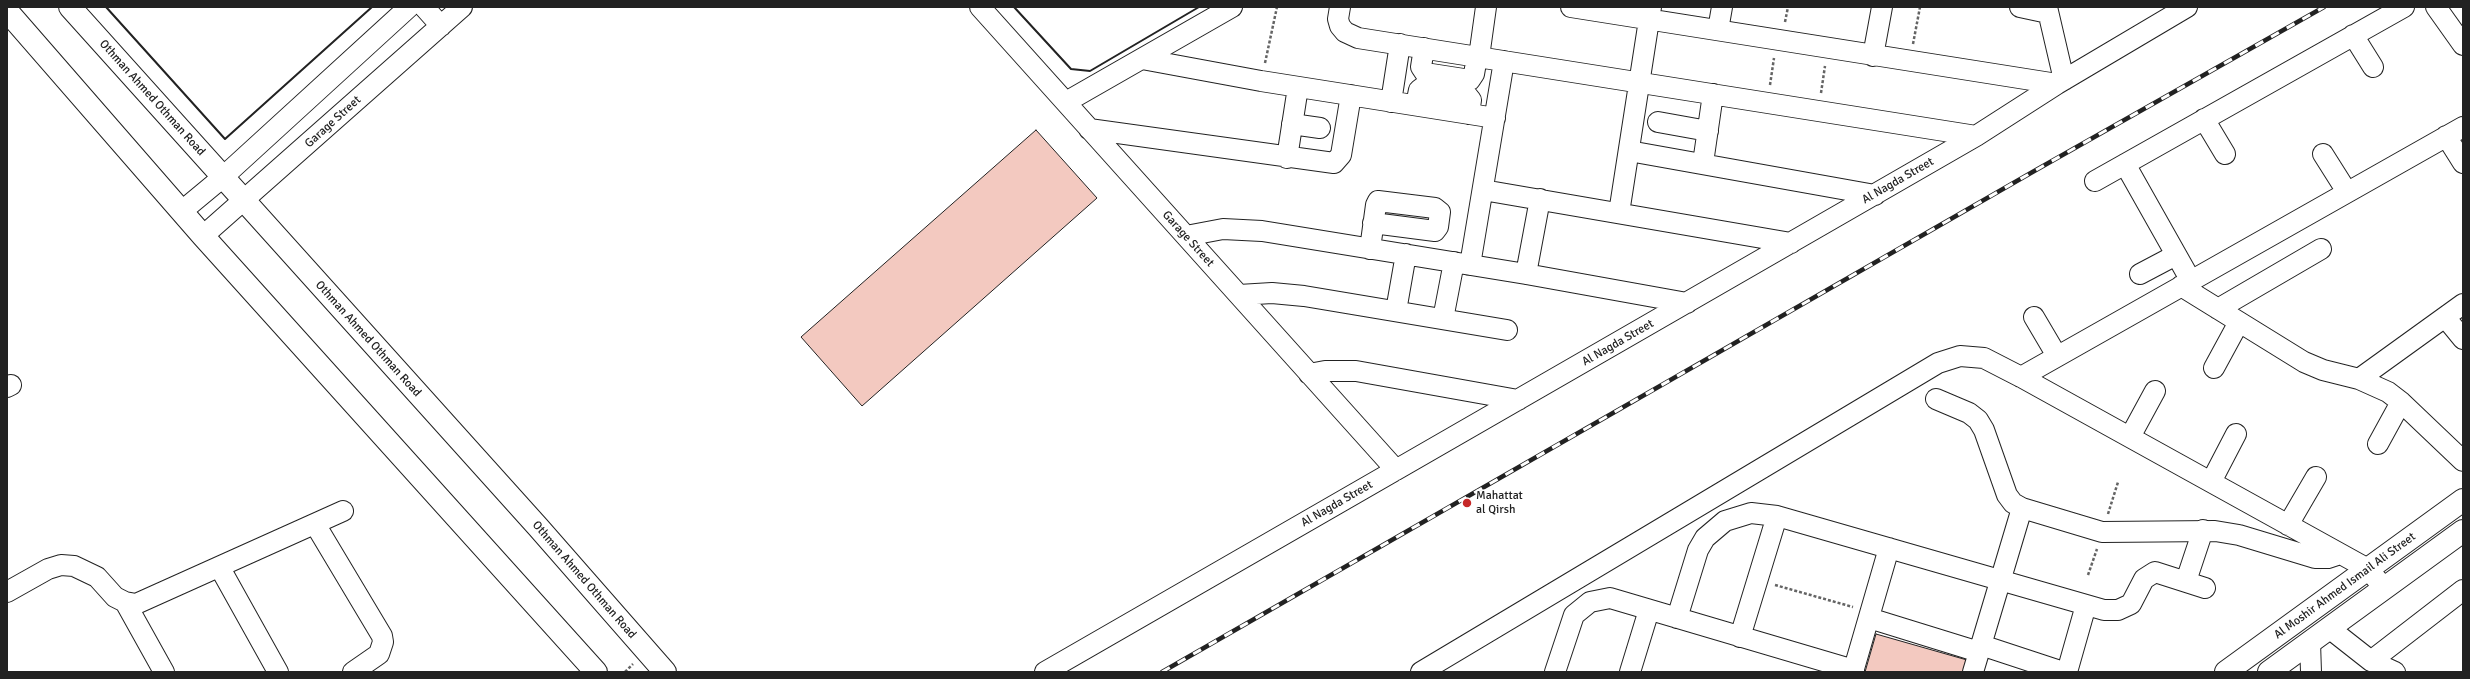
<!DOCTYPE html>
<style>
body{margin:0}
#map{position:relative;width:2470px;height:679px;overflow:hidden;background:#fff;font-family:Signika,sans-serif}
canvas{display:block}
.frame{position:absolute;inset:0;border:8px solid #222;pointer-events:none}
</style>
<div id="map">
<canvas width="2470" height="679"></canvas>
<div class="frame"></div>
</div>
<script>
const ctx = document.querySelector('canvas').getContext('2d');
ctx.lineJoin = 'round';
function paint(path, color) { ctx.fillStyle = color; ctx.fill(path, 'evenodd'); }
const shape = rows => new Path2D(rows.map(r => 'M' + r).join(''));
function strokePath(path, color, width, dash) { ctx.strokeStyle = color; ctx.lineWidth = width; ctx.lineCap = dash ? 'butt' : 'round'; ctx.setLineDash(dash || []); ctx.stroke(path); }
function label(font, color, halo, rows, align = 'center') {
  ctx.font = font + ' Signika,sans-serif'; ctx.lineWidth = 3; ctx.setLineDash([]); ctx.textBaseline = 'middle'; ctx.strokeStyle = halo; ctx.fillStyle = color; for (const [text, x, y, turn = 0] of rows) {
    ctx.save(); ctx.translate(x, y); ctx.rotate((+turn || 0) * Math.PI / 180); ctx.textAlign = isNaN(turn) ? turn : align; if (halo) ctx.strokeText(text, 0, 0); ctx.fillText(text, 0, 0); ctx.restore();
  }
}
const building = shape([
 [1036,130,1097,198,862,406,801,337,1036,130],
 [1876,634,1967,660,1963,672,1865,672,1876,634]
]);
paint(building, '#f3c9c0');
strokePath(building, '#222', 1);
const minor = shape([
 [424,7,441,26],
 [980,7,1396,470],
 [1340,7,1338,19,1340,26,1345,32,1358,38,1976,136],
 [1571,7,2057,84],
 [2020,7,2048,13],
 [2047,7,2064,80],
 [2436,7,2463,45],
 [1718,30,1722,7],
 [2353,35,2373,67],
 [1424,48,1421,67,1425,73,1470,80,1474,74,1477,57],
 [1873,56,1882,7],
 [1479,57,1486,7],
 [1142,59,1261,81,1495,118],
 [1066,102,1232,7],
 [1391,102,1400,44],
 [1416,105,1419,90,1423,87,1467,95,1471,100,1469,114],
 [2204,119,2225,154],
 [1658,122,1708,131],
 [1292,124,1320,128],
 [1089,129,1334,163,1341,155,1351,95],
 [2446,136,2463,163],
 [1629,151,1875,195],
 [2323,154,2347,192],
 [1287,158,1298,87],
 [1703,163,1713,94],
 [2125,164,2191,281],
 [2095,181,2404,7],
 [1483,190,1791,243],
 [182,211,223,177,409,7],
 [1619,213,1651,7],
 [203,236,462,7],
 [1186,236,1223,229,1262,231,1526,274,1687,303],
 [1370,249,1376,205,1378,201,1435,208,1440,212,1438,227,1435,231,1373,223],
 [1470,265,1504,61],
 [1526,274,1540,199],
 [2140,274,2176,255],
 [2181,286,2304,362,2323,370,2359,379,2388,392,2401,402,2463,461],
 [1239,295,1272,293,1304,296,1507,330],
 [2218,309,2321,249],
 [1396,311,1406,254],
 [2034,317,2057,356],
 [2445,317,2463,339],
 [1443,319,1454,262],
 [2214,368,2239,322],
 [1309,374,1325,371,1356,371,1518,400],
 [2021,377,2463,127],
 [2359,379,2463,304],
 [7,387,11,385],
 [1936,399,1969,413,1978,420,1984,430,2007,495,2013,503,2022,508,2102,532,2215,531,2239,535,2315,558,2328,558,2340,554],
 [2130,437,2155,391],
 [2378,444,2401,402],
 [2211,482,2236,434],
 [315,524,382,636,383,642,379,654,353,672],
 [2288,525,2316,477],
 [220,568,278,672],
 [2186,581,2203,530],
 [7,592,48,569,61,565,74,566,97,577,115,597,125,602,136,604,343,511],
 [125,602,164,672],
 [1677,618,1698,550,1705,538,1725,521,1751,513,1777,516,2104,610,2118,610,2131,604,2144,579,2155,572,2205,588],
 [1869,618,1979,652],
 [2329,628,2371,661,2395,672],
 [1740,637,1777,516],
 [2310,642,2311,672],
 [1981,645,2063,672],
 [2371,661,2463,590],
 [1045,672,1976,136,2057,84,2187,7],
 [1421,672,1938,363,1960,356,1984,358,2021,377,2368,569,2384,588],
 [1555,672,1574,615,1590,602,1610,598,1854,670],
 [1630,672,1649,610],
 [1853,672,1889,548],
 [1973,672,2022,508],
 [2067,672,2086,605]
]);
const major = shape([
 [70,7,538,527,665,672],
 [7,11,203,236,596,672],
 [2226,672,2463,500],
 [2269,672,2463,531]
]);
strokePath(minor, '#222', 22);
strokePath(major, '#222', 24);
strokePath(shape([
 [1785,22,1788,7],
 [1913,44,1920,7],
 [1265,63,1277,7],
 [1770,85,1774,58],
 [1821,93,1825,66],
 [2108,514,2118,482],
 [2088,575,2097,549],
 [1775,585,1853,607],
 [625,672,633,664]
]), '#646464', 2.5, [3, 2]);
strokePath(minor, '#fff', 20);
strokePath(major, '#fff', 22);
const rail = shape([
 [1162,672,2036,170,2324,7]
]);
strokePath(rail, '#222', 4.5);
strokePath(rail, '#fff', 3, [9]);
strokePath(shape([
 [106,7,225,139,372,7],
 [1014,7,1071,69,1090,71,1199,7]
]), '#222', 2);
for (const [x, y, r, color] of [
 [1467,503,5,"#c62828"]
]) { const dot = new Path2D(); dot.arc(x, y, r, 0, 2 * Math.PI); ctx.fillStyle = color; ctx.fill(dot); strokePath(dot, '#fff', 1.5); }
label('12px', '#222', '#fff', [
 ["Othman Ahmed Othman Road",152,98,48],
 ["Garage Street",333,122,-42],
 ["Al Nagda Street",1898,181,-30],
 ["Garage Street",1188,239,48],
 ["Othman Ahmed Othman Road",368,339,48],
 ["Al Nagda Street",1618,343,-30],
 ["Al Nagda Street",1337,504,-30],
 ["Othman Ahmed Othman Road",584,580,49],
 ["Al Moshir Ahmed Ismail Ali Street",2345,586,-36]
]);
label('12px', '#222', '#fff', [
 ["Mahattat",1476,496],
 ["al Qirsh",1476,510]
], 'left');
</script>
